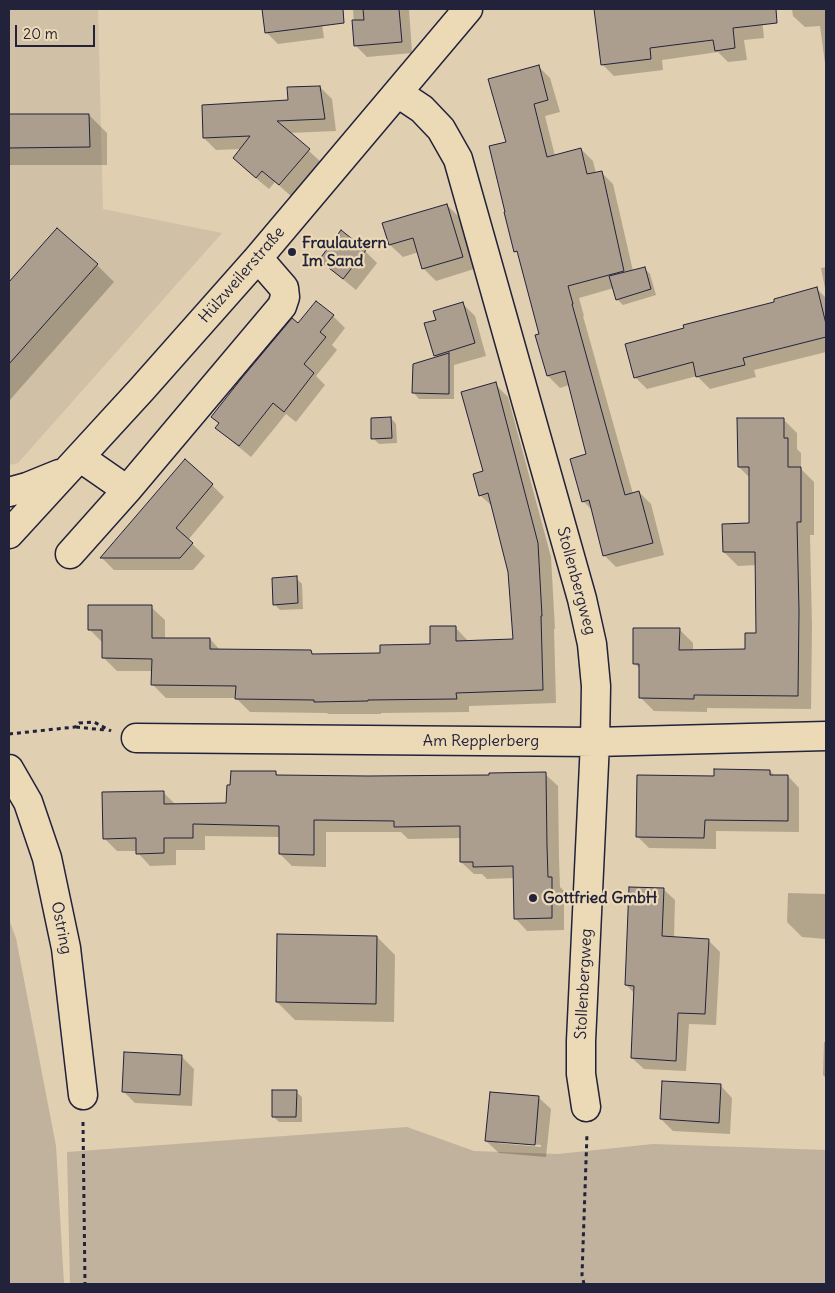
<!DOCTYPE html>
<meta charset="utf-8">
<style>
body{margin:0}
#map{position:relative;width:835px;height:1293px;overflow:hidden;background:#e0cfb0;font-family:Delius,sans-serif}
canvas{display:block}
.frame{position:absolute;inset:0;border:10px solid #22223b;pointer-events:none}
.scale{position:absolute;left:15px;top:25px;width:80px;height:22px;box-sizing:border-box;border:2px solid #22223b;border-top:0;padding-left:6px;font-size:15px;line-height:18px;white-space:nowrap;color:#22223b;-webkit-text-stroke:4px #ecdab7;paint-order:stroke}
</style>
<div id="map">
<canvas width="835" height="1293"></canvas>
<div class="frame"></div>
<div class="scale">20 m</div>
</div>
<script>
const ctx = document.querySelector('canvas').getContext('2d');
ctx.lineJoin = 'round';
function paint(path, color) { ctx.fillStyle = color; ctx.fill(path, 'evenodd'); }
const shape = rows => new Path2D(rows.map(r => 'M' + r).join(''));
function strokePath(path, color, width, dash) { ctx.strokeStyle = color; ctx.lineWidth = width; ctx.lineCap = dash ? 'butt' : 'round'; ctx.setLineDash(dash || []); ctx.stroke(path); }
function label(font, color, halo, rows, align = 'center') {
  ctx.font = font + ' Delius,sans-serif'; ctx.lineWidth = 4.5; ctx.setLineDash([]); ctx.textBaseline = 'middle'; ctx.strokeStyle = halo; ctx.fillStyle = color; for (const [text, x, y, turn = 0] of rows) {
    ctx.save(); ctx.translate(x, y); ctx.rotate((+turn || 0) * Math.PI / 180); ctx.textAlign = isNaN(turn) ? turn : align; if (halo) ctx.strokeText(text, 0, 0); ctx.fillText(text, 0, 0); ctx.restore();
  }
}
paint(shape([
 [9,9,98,9,103,209,222,233,18,463,9,465]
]), '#d0c0a6');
paint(shape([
 [9,920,16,938,56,1146,64,1284,9,1284],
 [407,1127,474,1151,558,1154,653,1144,826,1150,826,1284,70,1284,67,1152]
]), '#c0b29c');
paint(shape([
 [263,9,320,9,324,38,278,44,266,32],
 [353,9,409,9,412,53,367,57,355,45],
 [609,9,761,9,764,38,744,40,747,60,728,62,718,52,662,60,663,70,614,76,602,64,595,10],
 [792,9,826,9,826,71,820,26,805,27,793,16],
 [538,66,550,78,560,112,545,116,555,156,581,149,593,161,596,173,601,172,613,184,633,271,644,268,650,274,656,295,623,305,617,299,614,288,579,298,584,316,583,316,633,494,639,492,651,504,664,555,616,567,604,555,593,511,583,501,587,455,569,385,560,388,548,376,541,334,519,254,515,251,507,143],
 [320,87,332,99,336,131,289,133,321,162,292,197,275,182,269,189,246,170,234,157,242,149,216,150,204,138],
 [89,115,107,133,107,165,9,165,9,116],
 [447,205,459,217,474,269,436,281,424,269,419,252,403,257,390,245,384,224],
 [57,229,97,265,114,282,9,401,9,283],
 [365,251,377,263,356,290,333,271,320,259],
 [826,267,826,293,821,268],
 [817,289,826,298,826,352,754,370,756,377,710,389,697,376,647,389,635,377,776,303],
 [317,303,333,316,345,328,332,345,337,350,316,376,325,385,296,422,286,414,251,457,229,439,217,428,220,424,212,417,298,324],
 [462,303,475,316,486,356,454,365,454,399,419,399,414,393,437,358,435,355,437,320],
 [495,384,508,397,551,557,555,629,554,629,556,703,469,706,469,712,381,713,381,714,328,714,327,713,250,712,236,698,166,698,153,685,153,671,117,671,104,658,102,642,89,629,151,607,165,620,165,639,210,639,220,650,311,651,314,655,381,654,431,646,455,627,469,642,514,640,510,572,493,507,480,495,485,472],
 [391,418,396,424,397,443,379,444,373,438],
 [783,419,797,433,797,449,801,453,801,469,814,482,814,535,810,535,812,626,811,709,707,708,707,712,654,711,640,697,641,670,634,663,679,629,693,643,693,651,746,650,758,634,757,565,738,566,724,552,750,525,750,478,739,467],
 [212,485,224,497,188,540,205,556,193,570,114,570,102,558],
 [296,578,302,584,303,609,280,610,274,604],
 [770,771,775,776,788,776,799,788,799,832,716,831,716,849,649,848,637,836,715,778],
 [275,772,279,776,490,776,545,774,558,786,559,859,560,887,564,891,564,930,527,931,515,918,514,878,487,879,482,874,474,874,461,862,461,838,408,839,401,832,326,832,326,867,292,866,280,854,280,837,205,836,205,850,176,850,176,865,150,866,138,853,138,851,117,851,104,838,163,792,175,804,227,804],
 [663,889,675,900,674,938,708,940,720,952,716,1025,689,1024,686,1071,644,1069,632,1058,635,994,626,985],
 [788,893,826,894,826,939,802,937,787,922],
 [377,937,395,955,394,1022,295,1020,277,1002],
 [824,1042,826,1042,826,1078,823,1075],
 [182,1057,194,1069,192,1106,135,1103,123,1091],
 [720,1085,732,1098,730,1134,673,1131,661,1119],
 [296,1092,302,1097,302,1122,279,1122,273,1116],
 [538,1097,551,1109,546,1157,499,1153,486,1141],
 [498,1141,541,1145,541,1147,498,1143]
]), '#0003');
const building = shape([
 [262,9,343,9,344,23,265,33,262,9],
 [363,9,399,9,402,42,354,46,352,20,364,20,363,9],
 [594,9,776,9,777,23,733,28,735,48,715,51,713,40,650,48,651,59,601,65,594,9],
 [539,65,548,100,534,104,547,157,581,148,587,174,602,171,624,271,568,286,573,304,572,304,625,495,639,491,653,543,603,556,589,500,582,502,570,459,586,454,565,371,547,376,535,335,539,334,517,251,514,252,504,212,505,212,489,146,506,142,488,79,539,65],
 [320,86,325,119,277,121,310,149,279,185,262,171,256,178,233,158,250,136,203,138,202,105,288,100,287,87,320,86],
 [9,114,89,114,90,147,9,148,9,114],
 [447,204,463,257,422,269,413,238,389,245,382,223,447,204],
 [57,228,98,264,9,364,9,282,57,228],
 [341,230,366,250,343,279,319,260,341,230],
 [645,267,651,289,616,300,609,276,645,267],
 [817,287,826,324,826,337,743,358,745,365,696,377,693,362,634,378,625,344,684,328,683,325,774,302,774,299,817,287],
 [316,301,334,315,320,332,326,337,304,364,314,373,284,412,273,403,239,446,215,428,219,423,211,417,241,379,292,318,298,323,316,301],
 [463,302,475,343,434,356,424,323,436,320,433,311,463,302],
 [449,353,449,394,412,393,413,364,449,353],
 [496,382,538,543,542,616,541,616,543,690,456,693,457,699,368,700,368,701,314,702,314,700,235,699,236,686,151,685,152,659,102,658,102,630,88,630,88,605,152,605,152,638,210,638,210,649,311,650,312,654,380,653,380,645,430,644,430,626,456,626,456,641,513,639,508,572,488,493,479,496,473,474,483,471,461,392,496,382],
 [391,417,392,438,371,439,371,418,391,417],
 [737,418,784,418,784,438,788,438,788,467,801,467,801,522,797,522,799,611,798,696,694,695,694,699,639,698,639,664,633,664,633,628,680,628,679,650,745,649,745,633,756,633,755,552,723,552,722,524,749,523,749,467,738,467,737,418],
 [185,459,213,484,176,528,193,543,180,558,100,558,185,459],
 [297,576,298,603,273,605,272,578,297,576],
 [714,769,770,770,770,775,788,775,788,821,705,820,704,838,636,837,637,775,714,776,714,769],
 [231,771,276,771,276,775,368,776,489,775,489,773,546,772,547,846,548,877,552,877,552,918,514,919,513,866,473,867,473,862,460,862,460,826,394,827,394,821,314,820,314,855,279,854,279,826,193,824,193,838,164,838,164,853,136,854,136,838,103,839,102,792,164,791,164,804,226,803,227,785,230,785,231,771],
 [629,887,664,888,662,936,709,939,705,1014,678,1013,676,1061,631,1058,634,986,625,985,629,887],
 [277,934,377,936,376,1004,276,1002,277,934],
 [124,1052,182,1055,180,1095,122,1092,124,1052],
 [662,1081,721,1084,719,1123,660,1119,662,1081],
 [272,1090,297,1090,296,1117,272,1117,272,1090],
 [490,1092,539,1096,535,1145,485,1141,490,1092]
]);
paint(building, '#ab9e8f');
strokePath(building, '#22223b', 1);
const minor = shape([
 [398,93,422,109,441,129,458,159,582,599,592,644,596,686,595,742,581,1041,581,1074,586,1107],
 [81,456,91,465,127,490],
 [9,492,27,487,59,474],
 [9,534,142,389,258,258,468,9],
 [70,554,127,490,282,306,285,297,284,288,258,258],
 [136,738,595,742,826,736],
 [9,769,28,802,47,858,66,948,83,1095]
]);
strokePath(minor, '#22223b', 31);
strokePath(shape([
 [76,727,105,730],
 [9,734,75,727,79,723,94,722,111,731],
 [83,1122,85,1284],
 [584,1284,582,1275,587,1133]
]), '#22223b', 3, [4, 4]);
strokePath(minor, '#ecdab7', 28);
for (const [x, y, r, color] of [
 [292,252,5,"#22223b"],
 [533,898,5,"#22223b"]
]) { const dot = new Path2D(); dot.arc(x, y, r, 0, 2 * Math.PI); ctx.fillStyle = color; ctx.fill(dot); strokePath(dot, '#ecdab7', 2); }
label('bold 16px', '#22223b', '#ecdab7', [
 ["Fraulautern",302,243],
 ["Im Sand",302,261],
 ["Gottfried GmbH",543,898]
], 'left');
label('16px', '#22223b', '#ecdab7', [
 ["Hülzweilerstraße",242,275,-49],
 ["Stollenbergweg",576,581,75],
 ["Am Repplerberg",481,741],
 ["Ostring",61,928,79],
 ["Stollenbergweg",584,984,-87]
]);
</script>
